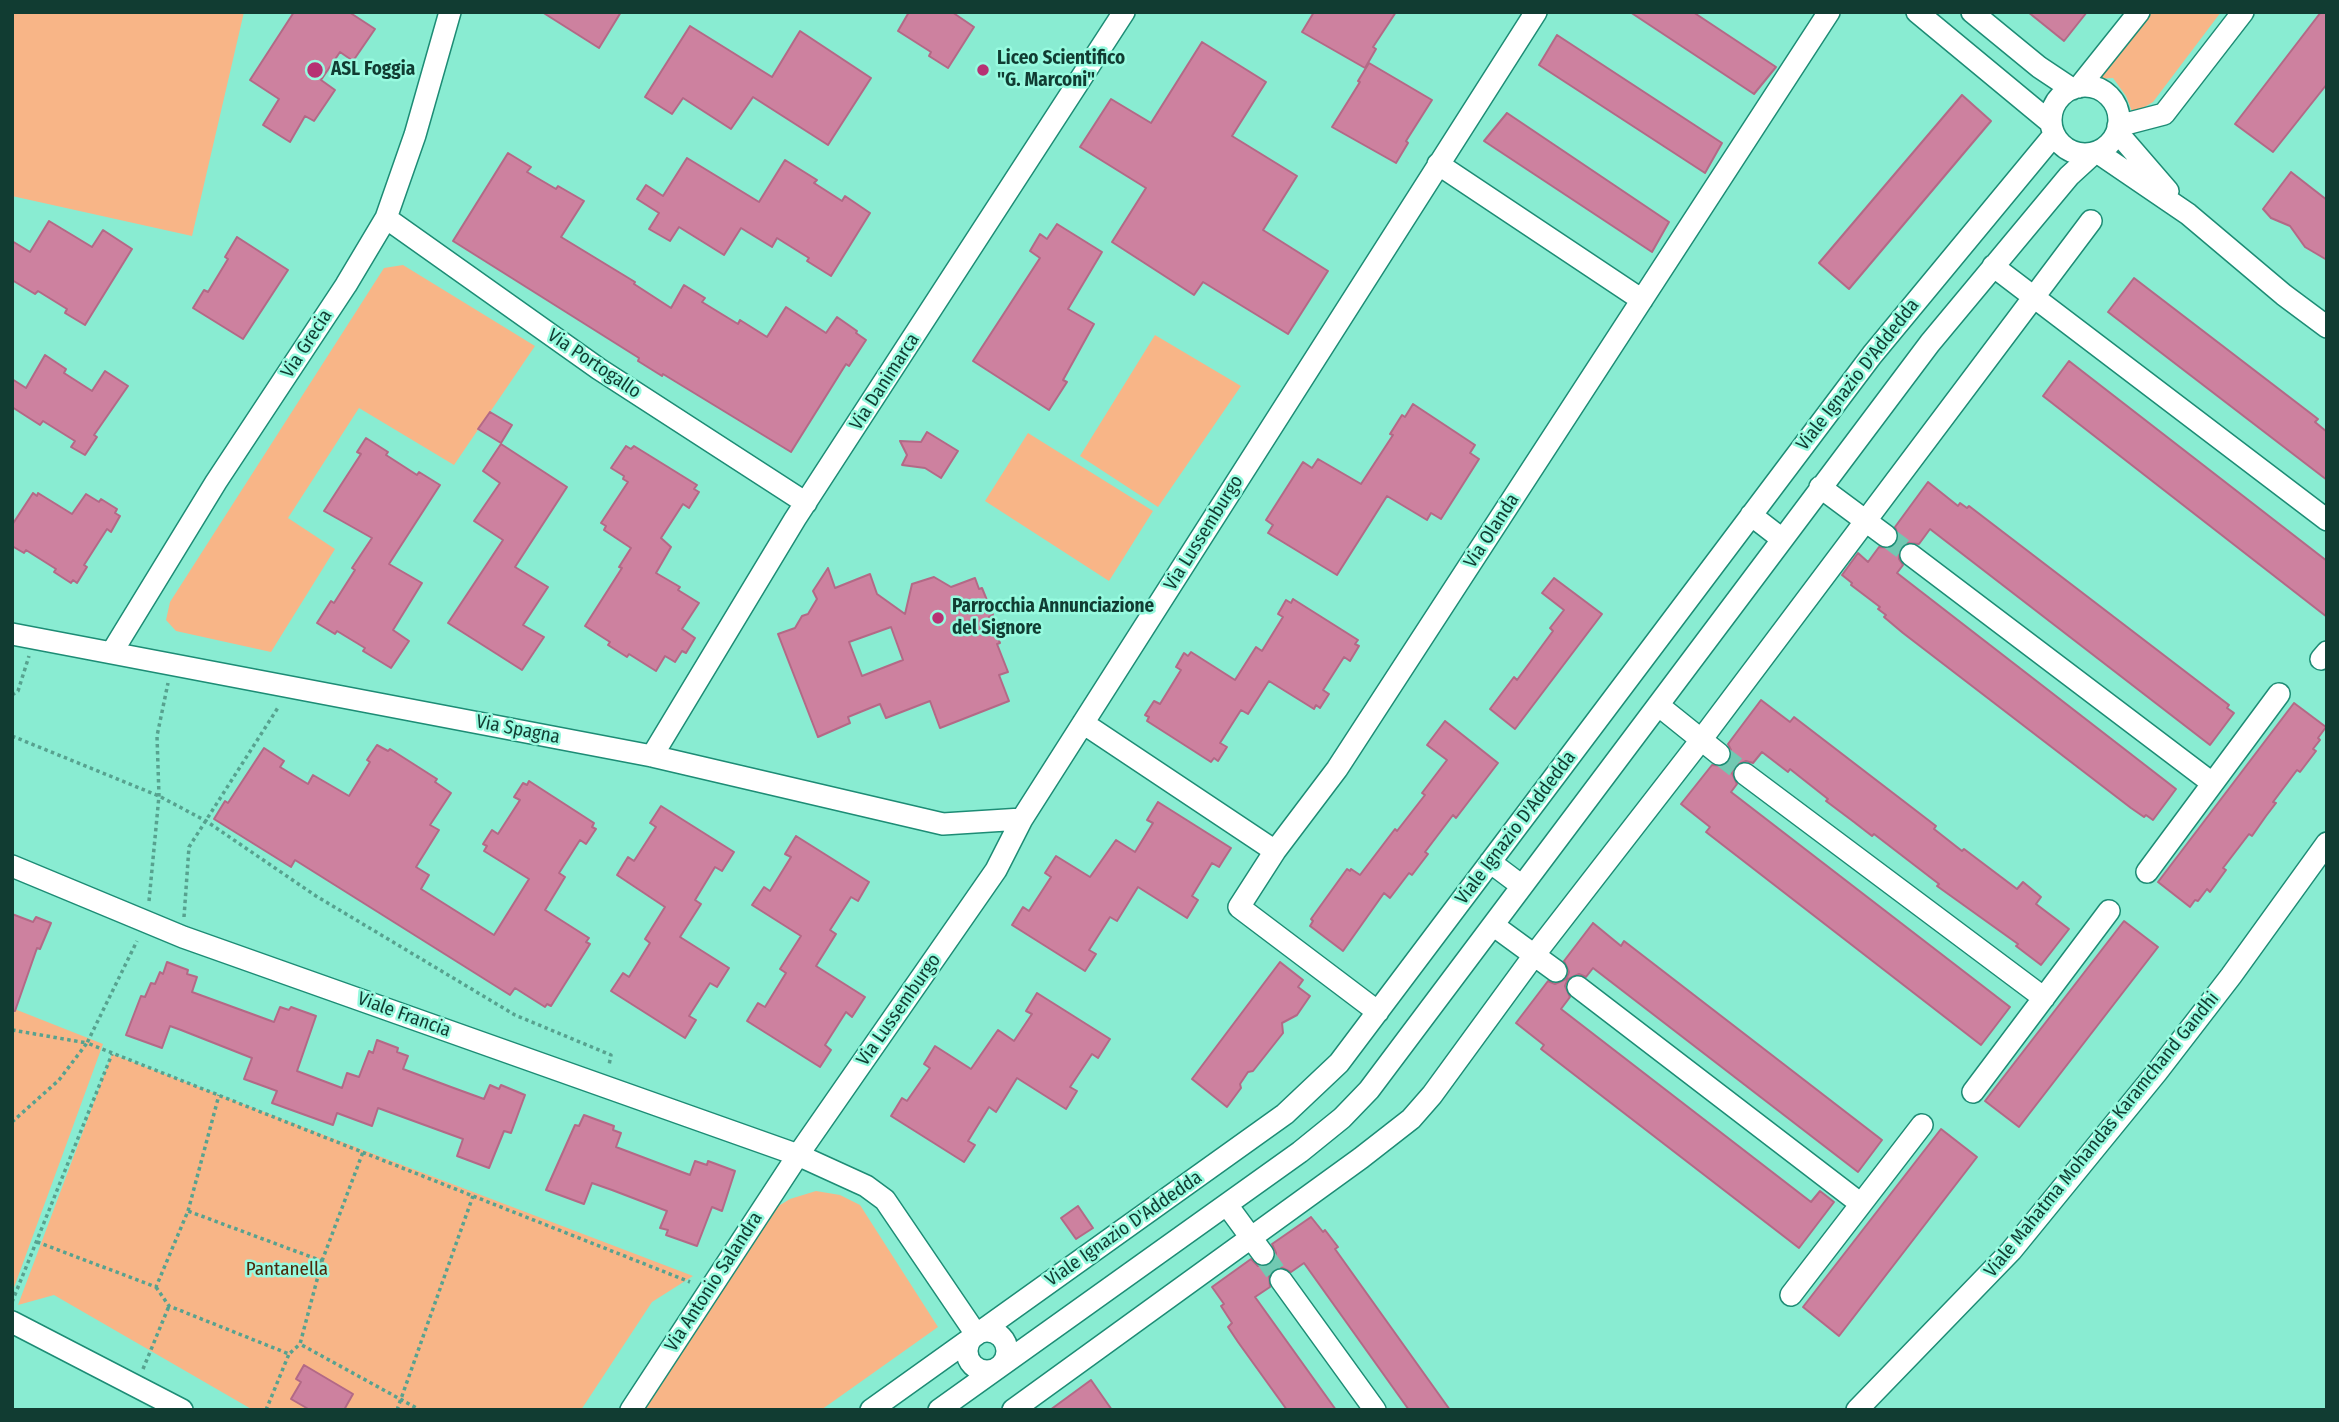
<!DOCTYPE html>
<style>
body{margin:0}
#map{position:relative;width:2339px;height:1422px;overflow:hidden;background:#89ecd2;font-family:"Fira Sans Condensed",sans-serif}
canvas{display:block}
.frame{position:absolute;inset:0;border:14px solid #113c32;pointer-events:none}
</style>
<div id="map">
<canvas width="2339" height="1422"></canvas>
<div class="frame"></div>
</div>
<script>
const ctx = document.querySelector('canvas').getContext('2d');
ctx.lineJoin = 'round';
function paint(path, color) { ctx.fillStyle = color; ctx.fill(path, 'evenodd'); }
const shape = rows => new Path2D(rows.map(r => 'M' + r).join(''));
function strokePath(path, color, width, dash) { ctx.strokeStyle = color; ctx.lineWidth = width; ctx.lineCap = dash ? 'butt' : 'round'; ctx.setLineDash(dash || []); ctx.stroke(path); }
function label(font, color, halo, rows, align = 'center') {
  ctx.font = font + ' "Fira Sans Condensed",sans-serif'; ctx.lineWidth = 5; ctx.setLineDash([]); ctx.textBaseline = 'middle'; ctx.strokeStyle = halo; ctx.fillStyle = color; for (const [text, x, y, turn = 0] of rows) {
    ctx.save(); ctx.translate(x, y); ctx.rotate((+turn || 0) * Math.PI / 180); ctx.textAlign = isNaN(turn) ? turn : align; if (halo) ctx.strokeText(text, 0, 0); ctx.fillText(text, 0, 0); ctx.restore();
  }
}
paint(shape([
 [12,12,244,12,192,236,12,196],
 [2147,12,2221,12,2153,102,2133,114,2126,96,2113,78,2096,79],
 [403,265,535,346,454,465,359,408,288,518,335,549,271,652,176,631,166,620,170,602,384,268],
 [1155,335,1241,386,1158,507,1080,456],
 [1028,433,1153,511,1109,581,985,501],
 [12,1008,103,1044,12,1293],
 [112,1054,693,1276,652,1302,581,1410,253,1410,54,1295,18,1305],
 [816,1191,840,1195,860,1205,938,1327,821,1410,639,1410,770,1211,790,1199]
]), '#f8b587');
const building = shape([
 [294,12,349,12,375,29,353,61,340,52,321,80,335,90,314,121,305,116,290,142,263,125,279,99,250,80,294,12],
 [542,12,621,12,599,48,542,12],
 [909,12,952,12,974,27,948,68,929,56,931,52,898,31,909,12],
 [1314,12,1396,12,1373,47,1376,49,1365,68,1302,32,1314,12],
 [1630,12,1693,12,1776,67,1754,94,1630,12],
 [2028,12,2087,12,2064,41,2028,12],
 [2321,12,2327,12,2327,84,2273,152,2235,124,2321,12],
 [690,26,772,77,800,31,871,78,828,145,753,97,731,129,683,98,672,114,645,97,690,26],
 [1557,35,1722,143,1705,173,1539,65,1557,35],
 [1202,42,1266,82,1232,136,1297,176,1263,230,1328,271,1288,334,1203,282,1194,295,1112,242,1146,188,1080,147,1111,99,1151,123,1202,42],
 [1369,63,1432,100,1406,141,1408,143,1396,163,1332,127,1360,82,1358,81,1369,63],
 [1962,95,1991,121,1849,289,1819,263,1962,95],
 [1507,113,1669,222,1652,252,1484,141,1507,113],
 [508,153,531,167,527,172,556,189,558,186,584,201,561,237,635,282,634,284,671,308,684,285,705,298,702,302,738,324,740,320,767,337,786,307,826,333,837,317,857,331,856,333,866,340,849,366,846,364,791,452,663,374,662,376,638,361,639,358,453,241,508,153],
 [687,158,759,202,785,160,817,180,814,183,842,201,845,196,870,213,831,276,807,261,809,258,777,238,772,247,741,228,724,255,679,227,670,241,649,229,659,213,637,199,646,185,663,196,687,158],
 [2291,172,2327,200,2327,260,2305,247,2290,226,2271,218,2263,209,2291,172],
 [49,221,92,247,103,230,132,249,85,325,65,313,67,309,38,291,35,294,12,280,12,241,30,252,49,221],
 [1057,224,1102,252,1068,309,1094,324,1063,380,1067,382,1049,410,973,361,1040,258,1030,251,1040,234,1047,239,1057,224],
 [237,237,288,270,243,339,193,308,204,290,208,292,228,259,225,257,237,237],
 [2134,278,2318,419,2315,422,2327,432,2327,480,2108,312,2134,278],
 [45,355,66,369,64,373,92,391,105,371,128,386,94,435,97,437,85,455,71,447,75,441,43,421,40,425,12,407,12,379,26,388,45,355],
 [2069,361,2327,561,2327,617,2043,396,2069,361],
 [1413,404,1475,445,1470,453,1479,459,1441,519,1431,513,1427,520,1387,496,1337,575,1268,533,1273,525,1266,520,1303,462,1312,468,1318,459,1361,484,1393,435,1390,434,1402,415,1405,417,1413,404],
 [490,412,512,425,501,443,478,429,490,412],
 [927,432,958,451,941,478,925,468,902,465,907,455,900,441,921,442,927,432],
 [366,438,388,452,386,455,417,475,419,472,440,485,389,564,422,583,393,630,409,641,391,668,363,651,365,648,337,631,335,634,317,623,331,601,334,603,355,570,352,568,372,538,324,511,361,454,357,452,366,438],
 [501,444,567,487,515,567,548,587,523,625,544,637,522,670,448,623,503,540,474,521,500,483,483,471,501,444],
 [626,446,631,449,634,446,697,485,694,489,699,492,689,508,683,504,661,538,671,547,656,573,680,587,678,590,699,603,682,629,695,638,686,653,682,651,675,662,665,656,656,671,629,654,627,657,608,645,610,642,585,626,622,568,619,567,631,548,604,530,606,526,601,523,628,482,623,479,624,476,611,468,626,446],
 [1928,482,1958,506,1960,503,1967,508,1969,506,2229,705,2227,708,2234,713,2210,745,1930,529,1919,544,1907,543,1900,548,1899,559,1903,565,1897,573,2176,789,2153,820,2146,815,2144,817,2131,808,1903,633,1884,617,1886,615,1878,609,1880,607,1851,585,1852,583,1842,575,1858,553,1868,562,1879,547,1891,548,1896,544,1899,537,1895,527,1928,482],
 [33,493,37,496,38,493,72,514,86,494,99,502,101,499,117,509,115,513,120,516,111,532,107,529,84,565,87,567,77,583,73,580,71,583,54,572,56,569,26,550,24,553,12,546,12,525,33,493],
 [828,568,835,588,870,574,877,594,905,614,912,584,934,577,951,587,975,578,979,589,982,588,993,615,989,617,1000,643,997,644,1008,672,999,675,1009,701,940,728,930,701,886,718,880,704,848,717,850,723,818,737,778,634,795,628,802,616,808,614,817,599,813,591,828,568],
 [891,627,903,660,862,676,849,642,891,627],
 [1554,578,1602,614,1515,729,1490,709,1514,677,1517,680,1553,631,1550,628,1564,610,1542,593,1554,578],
 [1293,599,1358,640,1355,644,1359,646,1350,661,1344,657,1323,690,1329,694,1320,708,1316,705,1314,709,1269,681,1248,714,1241,710,1220,743,1227,747,1218,761,1214,758,1211,762,1147,721,1149,717,1145,715,1154,701,1160,704,1181,670,1176,667,1184,653,1188,656,1191,652,1235,680,1256,647,1262,651,1283,617,1278,614,1286,600,1291,603,1293,599],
 [1761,700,1790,722,1794,717,1936,826,1934,829,1962,851,1964,849,2017,889,2023,882,2041,897,2036,904,2069,929,2041,965,2016,946,2018,944,1937,886,1939,884,1874,834,1872,836,1854,822,1826,801,1828,799,1790,769,1788,772,1762,752,1753,763,1746,761,1735,766,1732,773,1737,784,1731,792,2010,1007,1981,1045,1706,832,1710,827,1681,804,1712,765,1723,766,1730,762,1731,750,1728,744,1761,700],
 [2294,703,2326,727,2318,738,2320,740,2313,749,2316,751,2300,772,2297,770,2273,802,2276,803,2266,816,2252,836,2249,834,2223,868,2226,870,2210,892,2207,889,2198,901,2195,900,2190,907,2158,882,2294,703],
 [1445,721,1498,763,1456,818,1453,815,1425,852,1428,854,1412,875,1409,873,1390,898,1384,893,1343,951,1310,926,1313,921,1311,919,1347,869,1350,871,1351,869,1360,875,1395,829,1397,831,1425,795,1422,793,1447,760,1427,745,1445,721],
 [377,745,388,751,390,749,437,779,435,782,451,793,430,825,439,830,416,867,429,875,421,889,494,935,529,879,484,851,487,846,483,844,492,830,498,834,520,800,514,797,523,783,527,785,529,781,594,823,592,827,596,829,586,844,580,840,559,873,565,877,545,910,589,938,586,942,590,944,551,1006,547,1004,545,1007,515,988,510,995,295,860,291,867,214,819,225,801,228,803,264,748,284,761,280,767,308,784,313,775,349,796,370,762,367,760,377,745],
 [1158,802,1231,848,1219,867,1212,863,1192,896,1198,900,1187,918,1138,887,1117,921,1110,917,1089,950,1096,954,1085,971,1012,925,1023,907,1029,911,1051,877,1045,873,1056,856,1090,877,1116,840,1135,852,1153,823,1147,820,1158,802],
 [661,806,734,852,722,871,715,867,695,900,701,904,680,937,729,968,717,987,710,983,689,1016,696,1020,685,1038,611,991,623,973,629,977,650,943,645,939,665,907,617,875,628,857,634,861,656,827,650,823,661,806],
 [796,836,869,882,858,901,851,897,830,930,836,934,816,966,865,997,852,1017,846,1012,825,1045,831,1050,820,1067,747,1021,758,1003,765,1007,786,973,780,969,801,936,752,905,764,887,770,891,791,857,785,854,796,836],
 [12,914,33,922,36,917,51,923,40,949,37,948,15,1011,12,1011,12,914],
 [2124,921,2158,947,2019,1127,1985,1101,2124,921],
 [1593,923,1621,946,1624,941,1882,1140,1858,1172,1593,968,1586,977,1579,974,1568,979,1565,986,1570,997,1561,1009,1811,1202,1820,1191,1834,1202,1799,1248,1541,1049,1544,1045,1516,1023,1548,981,1555,984,1566,979,1569,972,1564,961,1593,923],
 [167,962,188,970,187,974,197,977,192,992,274,1022,280,1007,289,1010,291,1007,316,1016,297,1071,342,1088,347,1073,359,1077,369,1051,373,1053,377,1040,398,1048,397,1052,408,1056,403,1069,451,1087,484,1099,490,1085,499,1089,501,1085,525,1095,511,1133,504,1131,489,1168,457,1156,463,1139,378,1108,372,1126,337,1113,333,1125,272,1103,277,1091,244,1079,252,1058,181,1030,170,1026,162,1048,126,1035,141,996,145,997,151,983,155,984,160,972,163,974,167,962],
 [1280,962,1303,980,1298,987,1310,996,1297,1015,1282,1023,1283,1033,1253,1071,1248,1072,1240,1084,1241,1088,1227,1107,1192,1079,1280,962],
 [1037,993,1110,1039,1098,1058,1092,1054,1070,1087,1077,1091,1066,1109,1017,1078,996,1112,989,1107,968,1141,975,1145,964,1162,891,1116,902,1098,907,1101,930,1068,924,1064,935,1046,971,1069,998,1030,1014,1041,1032,1014,1026,1011,1037,993],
 [584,1115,614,1126,613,1130,621,1133,616,1147,674,1169,690,1175,695,1161,707,1165,708,1161,735,1171,722,1211,712,1207,697,1246,666,1235,668,1230,660,1228,667,1211,612,1190,592,1183,584,1204,546,1190,575,1125,579,1126,584,1115],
 [1941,1129,1977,1157,1839,1336,1803,1307,1941,1129],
 [1078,1206,1093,1228,1076,1239,1061,1218,1078,1206],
 [1311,1217,1323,1232,1325,1230,1338,1247,1335,1249,1450,1410,1409,1410,1304,1263,1291,1272,1280,1267,1274,1269,1269,1275,1270,1287,1255,1297,1336,1410,1287,1410,1238,1342,1228,1327,1232,1323,1221,1306,1224,1304,1212,1287,1251,1259,1258,1266,1270,1265,1275,1260,1276,1253,1272,1244,1311,1217],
 [304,1365,353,1394,344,1410,310,1410,291,1399,301,1382,296,1379,304,1365],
 [1091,1380,1112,1410,1050,1410,1091,1380]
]);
paint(building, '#cd819f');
strokePath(building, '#b36986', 2);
strokePath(shape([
 [1886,536,1911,555],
 [1719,754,1745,774],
 [1263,1254,1281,1280]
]), '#71c9b2', 21, [21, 10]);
const minor = shape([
 [1917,12,2051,123],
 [1972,12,2039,67,2072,89],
 '2051 120a34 34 0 1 1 68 0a34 34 0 1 1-68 0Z',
 [2079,87,2139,12],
 [2118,126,2164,114,2243,12],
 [2117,132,2168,191],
 [2097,152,2188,214,2284,295,2327,327],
 [1438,164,1642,300],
 [386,218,599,369,806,503],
 [1993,266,2327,520],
 [1820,487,1886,536],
 [1751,515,1782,539],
 [1911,555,2212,783],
 [12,634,652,756,943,824,1022,819],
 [112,652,216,482,346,285,386,218,415,135,450,12],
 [2321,659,2327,652],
 [1658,705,1719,754],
 [1083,723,1275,851,1337,769,1829,12],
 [652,756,795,519,1124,12],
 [1745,774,2044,998],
 [1275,851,1239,907,1378,1012],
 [1490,862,1522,886],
 [12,866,183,937,798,1155,866,1186,885,1200,976,1334],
 [2147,872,2279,694],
 [1493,925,1556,971],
 [1578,987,1861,1204],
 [1973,1092,2109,911],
 [1227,1205,1263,1254],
 [1281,1280,1375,1410],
 [1791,1295,1922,1125],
 [12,1322,182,1410],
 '967 1351a20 20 0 1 1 40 0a20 20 0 1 1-40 0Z',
 [631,1410,798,1155,996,870,1022,819,1536,12],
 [871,1410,1285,1114,1339,1063,1872,355,2054,135],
 [939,1410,1300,1152,1342,1118,1369,1090,1930,343,2069,176,2093,154],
 [1013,1410,1361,1158,1411,1119,1432,1095,1535,954,1701,740,2091,221],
 [1857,1410,2011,1251,2157,1072,2231,976,2327,843]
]);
strokePath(minor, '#1d8c75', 24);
strokePath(shape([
 [12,695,18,691,29,656],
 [12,736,159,796,206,821,316,896,515,1015,611,1055,609,1065],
 [149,901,159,796,157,736,168,683],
 [184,917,189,847,279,706],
 [12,1030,87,1043,137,941],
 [12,1122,59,1080,87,1043,690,1282],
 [188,1211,219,1095],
 [37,1242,156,1287,188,1211,322,1261,300,1344,420,1410],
 [322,1261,363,1152],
 [156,1287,169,1306,289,1354,300,1344],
 [12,1302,112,1054],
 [143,1369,169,1306],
 [266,1410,289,1354],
 [397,1410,473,1196]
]), '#57a28f', 3.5, [3.5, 3.5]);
strokePath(minor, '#fff', 21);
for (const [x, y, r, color] of [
 [315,70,9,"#b73173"],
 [983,70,7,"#b73173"],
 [938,618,7,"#b73173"]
]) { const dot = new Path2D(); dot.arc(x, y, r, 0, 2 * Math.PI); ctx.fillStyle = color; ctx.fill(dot); strokePath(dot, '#97fadf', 2.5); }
label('bold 19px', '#113c32', '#97fadf', [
 ["Liceo Scientifico",997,59],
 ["\"G. Marconi\"",997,81],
 ["ASL Foggia",331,70],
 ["Parrocchia Annunciazione",952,607],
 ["del Signore",952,629]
], 'left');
label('19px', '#113c32', '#97fadf', [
 ["Via Grecia",307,344,-57],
 ["Via Portogallo",594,364,34],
 ["Viale Ignazio D'Addedda",1858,375,-52],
 ["Via Danimarca",885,382,-57],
 ["Via Olanda",1492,531,-57],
 ["Via Lussemburgo",1204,533,-58],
 ["Via Spagna",518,730,11],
 ["Viale Ignazio D'Addedda",1516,828,-53],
 ["Via Lussemburgo",899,1010,-55],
 ["Viale Francia",404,1015,20],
 ["Viale Mahatma Mohandas Karamchand Gandhi",2102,1135,-51],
 ["Viale Ignazio D'Addedda",1124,1229,-35],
 ["Via Antonio Salandra",714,1282,-57]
]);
label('19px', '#4e280a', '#97fadf', [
 ["Pantanella",287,1270]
]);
</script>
